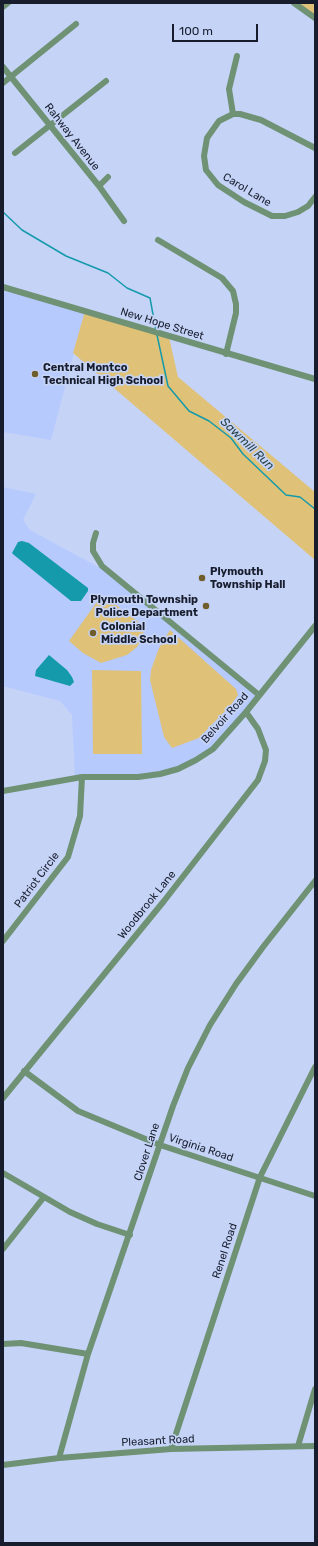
<!DOCTYPE html>
<style>
body{margin:0}
#map{position:relative;width:318px;height:1546px;overflow:hidden;background:#c5d3f7;font-family:Rubik,sans-serif}
canvas{display:block}
.frame{position:absolute;inset:0;border:4px solid #171d2d;pointer-events:none}
.scale{position:absolute;left:172px;top:24px;width:86px;height:18px;box-sizing:border-box;border:2px solid #171d2d;border-top:0;padding-left:5px;font-size:12px;line-height:14px;white-space:nowrap;color:#171d2d;-webkit-text-stroke:3px #c5d3f7;paint-order:stroke}
</style>
<div id="map">
<canvas width="318" height="1546"></canvas>
<div class="frame"></div>
<div class="scale">100 m</div>
</div>
<script>
const ctx = document.querySelector('canvas').getContext('2d');
ctx.lineJoin = 'round';
function paint(path, color) { ctx.fillStyle = color; ctx.fill(path, 'evenodd'); }
const shape = rows => new Path2D(rows.map(r => 'M' + r).join(''));
function strokePath(path, color, width, dash) { ctx.strokeStyle = color; ctx.lineWidth = width; ctx.lineCap = dash ? 'butt' : 'round'; ctx.setLineDash(dash || []); ctx.stroke(path); }
function label(font, color, halo, rows, align = 'center') {
  ctx.font = font + ' Rubik,sans-serif'; ctx.lineWidth = 3.5; ctx.setLineDash([]); ctx.textBaseline = 'middle'; ctx.strokeStyle = halo; ctx.fillStyle = color; for (const [text, x, y, turn = 0] of rows) {
    ctx.save(); ctx.translate(x, y); ctx.rotate((+turn || 0) * Math.PI / 180); ctx.textAlign = isNaN(turn) ? turn : align; if (halo) ctx.strokeText(text, 0, 0); ctx.fillText(text, 0, 0); ctx.restore();
  }
}
paint(shape([
 [3,287,85,311,51,440,3,432],
 [3,487,36,494,23,520,30,530,111,574,259,695,213,749,196,760,160,774,75,778,72,715,60,701,3,686]
]), '#b7cafe');
paint(shape([
 [294,3,315,3,315,18],
 [85,311,169,337,178,377,315,492,315,560,73,353],
 [107,598,144,626,143,637,137,647,127,655,101,663,83,653,69,641,99,599],
 [170,630,236,689,238,695,231,705,199,738,172,748,164,737,150,680,151,670,159,648],
 [92,670,141,671,142,754,93,754]
]), '#dfc277');
paint(shape([
 [22,541,29,543,88,588,88,591,81,601,71,601,14,555,12,553,18,542],
 [49,655,67,670,72,677,74,682,70,686,35,676,36,670]
]), '#149aab');
strokePath(shape([
 [3,212,22,230,66,256,108,273,127,288,150,298,156,331],
 [157,335,168,386,189,411,209,421,231,438,243,454,286,495,300,497,315,509]
]), '#149aab', 1.5);
strokePath(shape([
 [294,3,315,18],
 [3,7,8,3],
 [3,67,99,186,124,221],
 [3,83,76,24],
 [233,114,229,89,237,56],
 [315,148,261,120,240,114,233,114,219,121,207,138,204,156,206,170,218,185,244,202,272,216,285,216,298,212,308,206,315,197],
 [15,153,106,81],
 [99,186,108,177],
 [158,240,222,278,233,291,236,304,236,313,226,354],
 [3,287,315,379],
 [96,533,93,543,93,551,102,566,259,695],
 [3,791,82,777,138,777,160,774,178,769,196,760,213,749,246,712,315,626],
 [3,941,68,857,80,816,82,777],
 [24,1071,78,1111,160,1145,315,1196],
 [3,1098,164,901,258,780,265,761,266,750,258,729,246,712],
 [3,1173,70,1212,97,1224,130,1235],
 [3,1249,44,1197],
 [3,1344,21,1343,88,1354],
 [298,1446,315,1389],
 [171,1449,260,1177,315,1067],
 [59,1458,88,1354,173,1106,188,1068,210,1025,236,984,263,947,315,881],
 [3,1465,59,1458,171,1449,315,1446]
]), '#6f9274', 6);
for (const [x, y, r, color] of [
 [35,374,4,"#705d2c"],
 [202,578,4,"#705d2c"],
 [206,606,4,"#705d2c"],
 [93,633,4,"#705d2c"]
]) { const dot = new Path2D(); dot.arc(x, y, r, 0, 2 * Math.PI); ctx.fillStyle = color; ctx.fill(dot); strokePath(dot, '#c5d3f7', 1.5); }
label('11px', '#171d2d', '#c5d3f7', [
 ["Rahway Avenue",72,137,52],
 ["Carol Lane",247,190,31],
 ["New Hope Street",162,324,17],
 ["Belvoir Road",225,718,-48],
 ["Patriot Circle",37,880,-53],
 ["Woodbrook Lane",147,905,-51],
 ["Virginia Road",201,1148,18],
 ["Clover Lane",147,1152,-72],
 ["Renel Road",225,1251,-72],
 ["Pleasant Road",158,1441,-3]
]);
label('bold 11px', '#171d2d', '#c5d3f7', [
 ["Central Montco",43,368],
 ["Technical High School",43,381],
 ["Plymouth",210,572],
 ["Township Hall",210,585],
 ["Plymouth Township",198,600,"right"],
 ["Police Department",198,613,"right"],
 ["Colonial",101,627],
 ["Middle School",101,640]
], 'left');
label('italic 12px', '#274145', '#c5d3f7', [
 ["Sawmill Run",247,444,44]
]);
</script>
